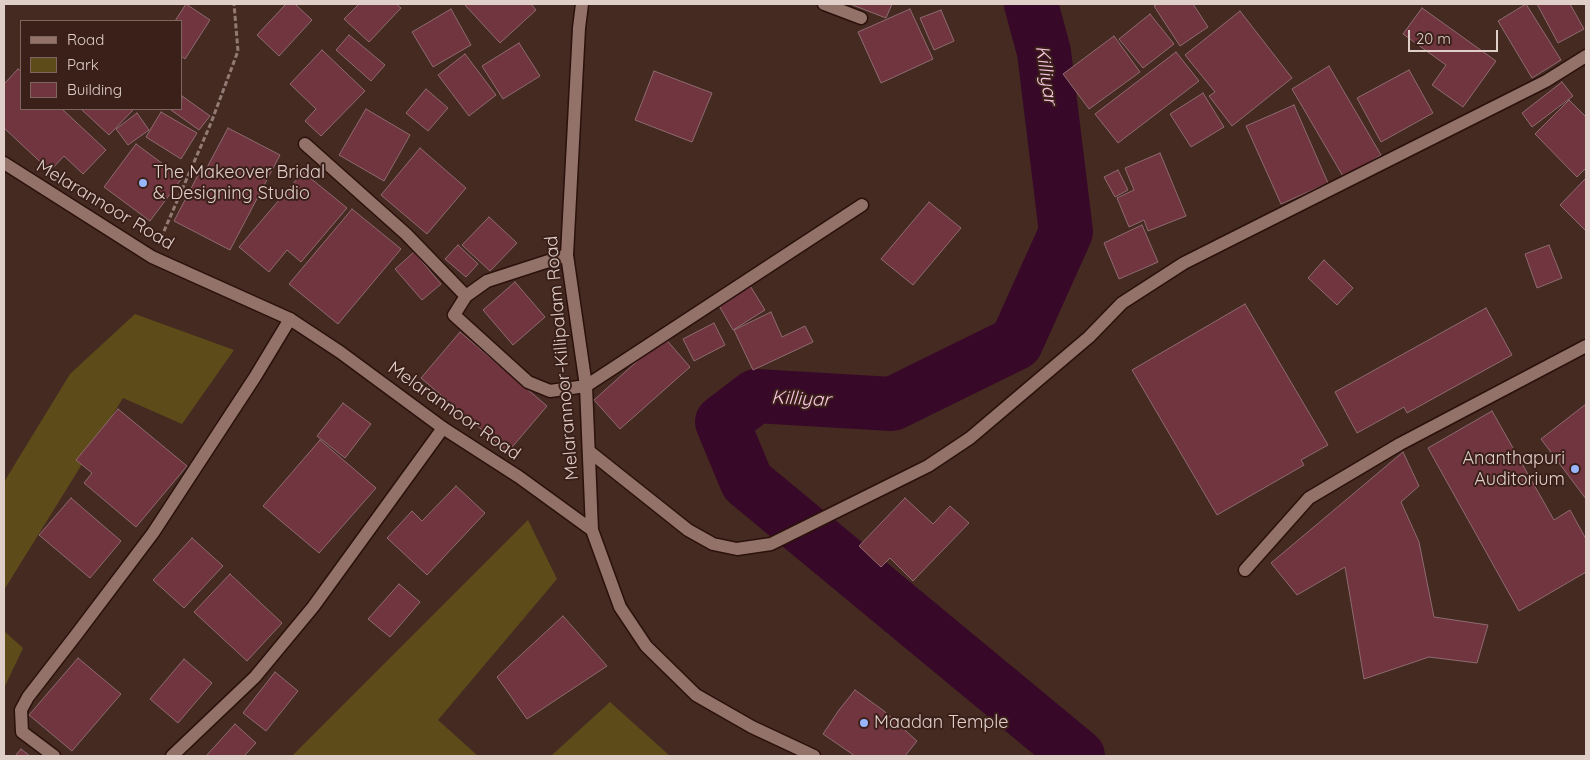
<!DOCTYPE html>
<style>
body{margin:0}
#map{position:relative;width:1590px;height:760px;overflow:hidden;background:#452a22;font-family:Quicksand,sans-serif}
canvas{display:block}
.frame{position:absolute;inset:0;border:5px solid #e0cec9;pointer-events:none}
.legend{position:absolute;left:20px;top:20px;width:162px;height:90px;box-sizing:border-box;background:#3a2019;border:1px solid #7c665f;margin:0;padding:6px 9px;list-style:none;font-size:15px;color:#e0cec9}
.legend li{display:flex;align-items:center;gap:10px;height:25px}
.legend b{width:25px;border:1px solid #7c665f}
.scale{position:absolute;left:1408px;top:30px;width:90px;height:22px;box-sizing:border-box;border:2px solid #e0cec9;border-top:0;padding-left:6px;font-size:15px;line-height:18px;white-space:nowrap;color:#e0cec9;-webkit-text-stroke:4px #3a2019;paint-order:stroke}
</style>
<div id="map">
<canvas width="1590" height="760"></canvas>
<div class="frame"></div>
<ul class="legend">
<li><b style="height:6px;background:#927269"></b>Road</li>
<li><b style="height:14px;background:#5e4b1a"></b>Park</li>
<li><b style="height:14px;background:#713540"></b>Building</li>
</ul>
<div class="scale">20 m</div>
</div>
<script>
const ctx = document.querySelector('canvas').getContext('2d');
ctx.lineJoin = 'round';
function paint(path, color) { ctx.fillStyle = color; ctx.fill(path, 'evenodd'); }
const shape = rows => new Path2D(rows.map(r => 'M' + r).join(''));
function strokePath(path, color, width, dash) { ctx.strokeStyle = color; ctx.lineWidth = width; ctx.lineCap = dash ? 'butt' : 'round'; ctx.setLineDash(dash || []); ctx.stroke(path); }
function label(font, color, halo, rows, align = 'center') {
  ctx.font = font + ' Quicksand,sans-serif'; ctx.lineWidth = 4; ctx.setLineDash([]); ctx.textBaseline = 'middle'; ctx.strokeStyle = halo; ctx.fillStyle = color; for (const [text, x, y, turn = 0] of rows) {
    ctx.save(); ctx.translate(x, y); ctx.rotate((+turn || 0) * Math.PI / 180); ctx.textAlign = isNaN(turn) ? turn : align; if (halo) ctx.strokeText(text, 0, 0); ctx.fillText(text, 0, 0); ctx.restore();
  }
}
paint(shape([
 [135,314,234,350,182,424,123,398,4,590,4,482,70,374],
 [528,520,557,579,438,720,478,756,292,756],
 [4,631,23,648,4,688],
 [610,702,670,756,551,756]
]), '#5e4b1a');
strokePath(shape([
 [1031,4,1044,52,1066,232,1016,343,892,404,756,396,722,422,747,482,1078,756]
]), '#380828', 54);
const building = shape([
 [186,4,210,20,185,59,181,56,181,21,175,21,186,4],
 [286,4,295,4,312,20,279,56,257,35,286,4],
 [359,4,396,4,401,8,369,42,344,19,359,4],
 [464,4,531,4,536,10,500,43,464,4],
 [850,4,892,4,886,18,850,4],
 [1158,4,1193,4,1208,27,1180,46,1154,6,1158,4],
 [1526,4,1561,60,1532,78,1498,21,1526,4],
 [1537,4,1570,4,1584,29,1558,43,1537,4],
 [1422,8,1496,61,1463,107,1432,85,1446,65,1403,34,1422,8],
 [451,9,471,45,433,67,412,32,451,9],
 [910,9,933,59,881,83,858,32,910,9],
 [941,10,954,41,934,50,920,18,941,10],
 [1240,11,1292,78,1232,126,1209,96,1215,92,1185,55,1240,11],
 [1150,14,1174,44,1143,68,1119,39,1150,14],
 [349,35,385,65,371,81,336,50,349,35],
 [1114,36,1140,72,1089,109,1063,74,1114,36],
 [519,43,540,76,503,99,482,66,519,43],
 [322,50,365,91,321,136,305,121,316,109,290,84,322,50],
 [1176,52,1199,81,1118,143,1095,114,1176,52],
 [465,54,496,95,469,116,438,75,465,54],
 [1329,66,1381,155,1344,178,1292,89,1329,66],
 [18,69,21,71,21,109,62,109,106,150,83,174,64,156,50,171,4,128,4,84,18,69],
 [1409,70,1433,113,1381,142,1357,98,1409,70],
 [654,71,712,93,692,142,635,120,654,71],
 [1562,82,1573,96,1532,127,1522,113,1562,82],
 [426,89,448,108,428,131,406,113,426,89],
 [1203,93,1224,127,1191,147,1170,114,1203,93],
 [182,96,210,116,199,130,171,110,172,109,181,109,182,96],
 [1569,100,1586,117,1586,168,1577,177,1535,134,1569,100],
 [1294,105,1328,183,1281,204,1246,126,1294,105],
 [81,109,134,109,109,135,81,109],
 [366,109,410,135,384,181,339,155,366,109],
 [161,112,197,133,181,159,146,137,161,112],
 [137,113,149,130,128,145,116,129,137,113],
 [228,128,280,155,230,250,174,221,198,175,202,177,228,128],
 [136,144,182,178,150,221,104,187,136,144],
 [420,148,466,188,427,234,381,195,420,148],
 [1160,153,1186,216,1148,231,1144,220,1129,227,1117,198,1134,190,1125,168,1160,153],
 [1118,170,1128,190,1115,197,1104,177,1118,170],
 [303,172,347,208,301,262,287,250,269,272,239,247,303,172],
 [1586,178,1586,231,1560,205,1586,178],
 [929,202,961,228,913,285,881,259,929,202],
 [352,209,401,249,338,324,289,284,352,209],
 [489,217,517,243,490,271,462,245,489,217],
 [1142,225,1158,262,1119,279,1104,243,1142,225],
 [458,245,478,264,466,277,445,259,458,245],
 [1549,245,1562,278,1537,288,1525,254,1549,245],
 [414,252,441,284,422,300,395,269,414,252],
 [1324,260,1353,288,1337,305,1308,278,1324,260],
 [515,282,545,317,513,345,483,310,515,282],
 [749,284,765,310,733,330,718,304,749,284],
 [1245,304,1328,445,1301,460,1304,465,1217,515,1132,370,1245,304],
 [1486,308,1512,355,1407,413,1404,407,1357,433,1335,392,1486,308],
 [771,312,782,337,805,326,813,342,753,370,734,330,771,312],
 [714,323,725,345,694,361,683,339,714,323],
 [460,332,547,406,508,452,421,378,460,332],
 [664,337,690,367,620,429,594,400,664,337],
 [343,403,371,424,345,458,317,436,343,403],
 [1586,404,1586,499,1541,439,1586,404],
 [118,409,187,466,136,527,84,483,92,473,76,460,118,409],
 [1492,411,1554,520,1570,510,1586,539,1586,572,1519,611,1428,448,1492,411],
 [320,440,376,488,319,553,263,506,320,440],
 [1403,452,1419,486,1401,502,1419,542,1434,617,1488,625,1477,663,1429,657,1364,679,1345,567,1297,595,1271,563,1403,452],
 [456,486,485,513,427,575,387,538,412,511,422,521,456,486],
 [71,498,121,541,90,578,39,535,71,498],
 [905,498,933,524,950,506,969,523,913,581,890,558,881,567,859,546,905,498],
 [192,538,223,566,184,608,153,580,192,538],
 [230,574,282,623,247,661,194,612,230,574],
 [399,584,420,602,390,637,368,619,399,584],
 [563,616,607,666,527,719,497,677,563,616],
 [78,658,121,694,72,751,29,715,78,658],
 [184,659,212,683,178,723,150,699,184,659],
 [275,672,298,691,266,731,243,713,275,672],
 [855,690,884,711,917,741,905,756,855,756,823,734,839,710,855,690],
 [235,724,256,743,244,756,206,756,235,724],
 [21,749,30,756,15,756,21,749]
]);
paint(building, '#713540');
strokePath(building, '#8d6b6f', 1);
const service = shape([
 [586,386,862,205]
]);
const minor = shape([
 [824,4,861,18],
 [305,144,406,234,466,296,487,281,567,255],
 [466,296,454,315,528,382,550,391,586,386],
 [590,452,688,530,713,544,737,549,771,544,928,466,970,438,1089,337,1122,303,1184,263,1546,81,1586,56],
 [1245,570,1309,498,1400,444,1586,346],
 [54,756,22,732,21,710,28,697,76,635,153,533,255,377,290,319],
 [172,756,255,677,313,607,443,428]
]);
const tertiary = shape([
 [582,4,579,28,567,255,586,386,592,530],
 [4,163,152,257,290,319,340,352,443,428,519,477,592,530,620,607,646,646,696,695,752,727,814,756]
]);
strokePath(service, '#2a110b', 15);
strokePath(minor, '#2a110b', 15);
strokePath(tertiary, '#2a110b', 15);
strokePath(shape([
 [161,238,211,123,238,51,234,4]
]), '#927b75', 3, [5, 2.5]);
strokePath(service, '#927269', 12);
strokePath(minor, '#927269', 12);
strokePath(tertiary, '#927269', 12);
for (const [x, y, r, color] of [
 [143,183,5,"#98b5fd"],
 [1575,469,5,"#98b5fd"],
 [864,723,5,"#98b5fd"]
]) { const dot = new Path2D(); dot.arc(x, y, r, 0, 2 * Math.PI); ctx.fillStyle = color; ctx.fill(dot); strokePath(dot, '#3a2019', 2); }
label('18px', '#e0cec9', '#3a2019', [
 ["The Makeover Bridal",153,173],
 ["& Designing Studio",153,194],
 ["Ananthapuri",1565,459,"right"],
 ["Auditorium",1565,480,"right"],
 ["Maadan Temple",874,723]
], 'left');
label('18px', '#e0cec9', '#3a2019', [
 ["Melarannoor Road",105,205,31],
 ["Melarannoor-Killipalam Road",562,358,-95],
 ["Melarannoor Road",454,411,35]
]);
label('italic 19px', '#fac6e3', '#3a2019', [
 ["Killiyar",1046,75,81],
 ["Killiyar",801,399,3]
]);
</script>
